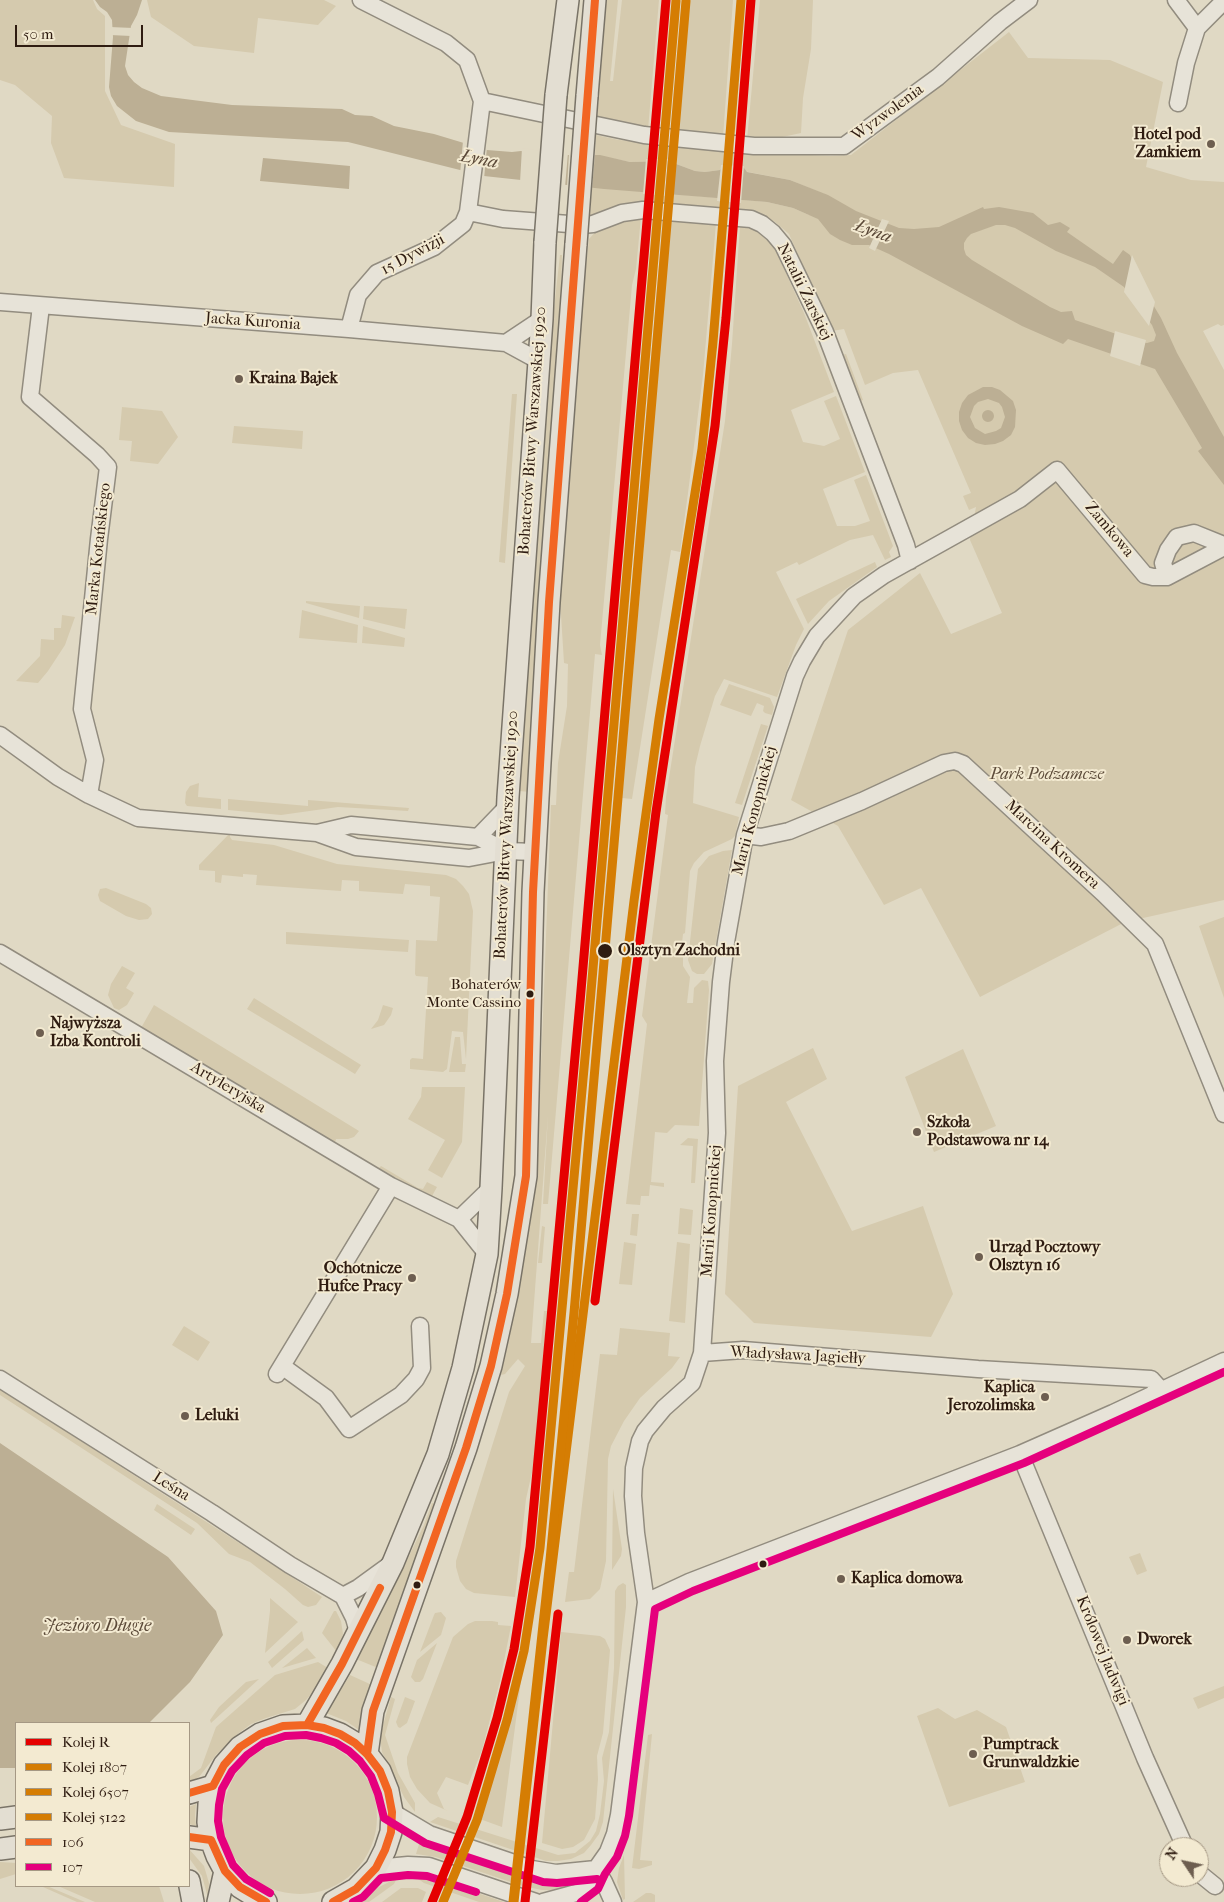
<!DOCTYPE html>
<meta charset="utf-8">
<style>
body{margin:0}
#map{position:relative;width:1224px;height:1902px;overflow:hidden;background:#e0d9c4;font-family:"IM FELL French Canon",serif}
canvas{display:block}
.legend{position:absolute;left:15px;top:1722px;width:175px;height:165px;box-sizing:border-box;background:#f3ead1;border:1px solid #a59884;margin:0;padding:6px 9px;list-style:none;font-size:15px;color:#2f1c11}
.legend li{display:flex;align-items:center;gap:10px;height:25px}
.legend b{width:25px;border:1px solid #a59884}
.north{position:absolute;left:1159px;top:1837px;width:50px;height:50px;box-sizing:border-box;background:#f3ead1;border:1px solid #a59884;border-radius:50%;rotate:304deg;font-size:14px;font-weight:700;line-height:20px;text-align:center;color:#2f1c11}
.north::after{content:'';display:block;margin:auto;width:18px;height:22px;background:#6d5e50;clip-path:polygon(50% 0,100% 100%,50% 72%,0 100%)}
.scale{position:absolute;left:15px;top:25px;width:128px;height:22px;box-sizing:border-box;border:2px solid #2f1c11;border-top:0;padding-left:6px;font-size:15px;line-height:18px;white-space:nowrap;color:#2f1c11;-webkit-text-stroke:4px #f3ead1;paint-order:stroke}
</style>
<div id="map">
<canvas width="1224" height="1902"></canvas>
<ul class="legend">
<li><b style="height:6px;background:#e50000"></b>Kolej R</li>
<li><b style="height:6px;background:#d57d03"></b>Kolej 1807</li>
<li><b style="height:6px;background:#d57d03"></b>Kolej 6507</li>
<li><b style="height:6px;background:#d57d03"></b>Kolej 5122</li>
<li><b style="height:6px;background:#f26522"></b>106</li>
<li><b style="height:6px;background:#e5007d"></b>107</li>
</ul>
<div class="north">N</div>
<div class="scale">50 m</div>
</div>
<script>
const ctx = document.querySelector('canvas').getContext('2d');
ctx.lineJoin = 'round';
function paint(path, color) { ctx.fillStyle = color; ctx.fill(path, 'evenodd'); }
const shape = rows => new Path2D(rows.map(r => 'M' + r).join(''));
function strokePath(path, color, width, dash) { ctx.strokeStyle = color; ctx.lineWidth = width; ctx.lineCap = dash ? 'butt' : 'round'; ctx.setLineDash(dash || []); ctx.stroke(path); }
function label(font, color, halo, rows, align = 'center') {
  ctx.font = font + ' "IM FELL French Canon",serif'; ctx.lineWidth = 4; ctx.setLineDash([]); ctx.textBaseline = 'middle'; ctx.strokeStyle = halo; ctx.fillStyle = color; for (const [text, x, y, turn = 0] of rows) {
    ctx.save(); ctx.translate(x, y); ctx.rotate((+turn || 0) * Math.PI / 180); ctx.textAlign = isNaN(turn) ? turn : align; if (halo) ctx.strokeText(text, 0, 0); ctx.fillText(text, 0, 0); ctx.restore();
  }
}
paint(shape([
 [0,0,93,0,97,9,105,16,105,91,121,125,175,144,174,187,64,178,51,143,52,116,15,85,0,80],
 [147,0,324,0,336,6,318,25,258,18,254,53,194,46,151,17],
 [606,0,618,0,610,81,613,81,622,0,659,0,648,130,597,121],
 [682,0,733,0,723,137,671,132],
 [760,0,813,0,811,49,803,98,801,133,773,139,747,140],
 [1009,32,1028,58,1110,60,1163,82,1146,167,1191,180,1224,182,1224,325,1221,326,1218,324,1203,331,1224,370,1224,900,1125,922,980,997,921,888,884,905,838,826,791,800,848,630,920,573,951,634,1002,613,970,540,976,507,969,510,963,496,971,493,918,370,893,373,865,385,844,329,832,331,789,234,775,222,764,216,756,214,621,206,590,216,592,187,767,202,793,208,809,215,824,194,790,180,722,167,720,170,705,172,695,171,668,161,630,162,595,155,596,135,619,140,746,152,831,156,851,155],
 [641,217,636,269,632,285,600,645,602,655,595,654,548,1204,543,1204,548,1115,531,1343,541,1343,544,1311,547,1311,535,1459,526,1499,515,1597,474,1593,466,1589,460,1581,456,1567,456,1561,509,1392,525,1366,518,1359,505,1374,501,1375,519,1292,535,1179,539,1120,551,805,556,805,558,763,567,706,568,664,564,663,560,599,582,303,589,239,598,229,617,222],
 [663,218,716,223,703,375,688,493,680,552,671,550,632,799,622,798,644,547,635,546],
 [740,225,760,232,772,242,804,313,834,392,791,410,803,442,824,446,840,439,824,401,836,396,865,472,823,489,837,526,855,526,870,521,854,480,866,475,893,546,889,552,891,557,885,560,873,535,850,540,799,565,797,562,776,572,804,629,796,645,777,697,724,679,715,696,700,746,695,767,693,803,739,817,735,836,732,839,704,852,694,863,690,871,685,933,683,934,681,952,683,953,683,966,690,977,687,1003,693,1003,694,988,702,980,708,981,709,990,699,1126,675,1125,667,1133,655,1132,651,1182,664,1183,664,1187,650,1185,649,1196,641,1196,640,1205,626,1204,647,1024,642,1016,668,815,665,814,666,797,725,421,732,344],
 [560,255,562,255,561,286,536,640,530,792,519,791,554,308],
 [846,354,863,400,860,401,842,355],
 [512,394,517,394,505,563,499,562],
 [122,407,162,411,178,437,158,464,130,461,132,441,119,440],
 [234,426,303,431,302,449,232,443],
 [875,562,877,567,829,601,808,624,796,599],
 [306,601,360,606,359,618,306,603],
 [364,606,407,609,405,629,363,619],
 [302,610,358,625,357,643,299,638],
 [62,615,75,617,65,645,48,671,38,683,16,681,40,656,41,639,54,640,54,628,61,628],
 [363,626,405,638,404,647,362,643],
 [729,684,770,698,774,707,772,715,765,713,763,711,764,706,757,703,751,716,720,705],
 [761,724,768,726,742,805,735,803],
 [199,783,198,797,221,799,221,809,187,806,185,803,186,792,190,786],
 [228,799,308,806,308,800,409,808,408,811,338,807,281,815,228,810],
 [230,833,230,837,232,840,274,845,337,864,446,875,456,879,463,886,469,894,473,911,466,1059,463,1032,452,1031,447,1069,443,1072,410,1069,410,1060,412,1058,423,1059,428,977,416,976,415,974,416,940,437,941,440,897,430,896,430,886,405,884,403,894,359,891,359,881,342,880,341,891,256,885,257,875,243,874,243,877,222,875,221,883,215,882,215,871,199,870,199,865],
 [732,850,712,964,704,974,697,974,692,971,688,960,698,869,709,856,723,851],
 [106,888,146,904,151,908,152,914,148,919,139,920,126,916,100,901,98,895,100,889],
 [1224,917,1224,998,1199,926],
 [286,932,409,940,408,952,286,944],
 [122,966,135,973,126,988,134,993,127,1005,119,1010,114,1008,108,995,111,984],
 [254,998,361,1065,355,1074,247,1009],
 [154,1005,359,1131,354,1137,348,1139,336,1139,335,1143,141,1028],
 [383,1005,393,1008,391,1015,384,1025,371,1029,378,1020],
 [455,1037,460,1037,462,1064,466,1064,465,1072,449,1072],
 [813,1048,827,1079,786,1102,852,1231,923,1206,953,1294,931,1337,754,1323,725,1294,738,1086],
 [963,1049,996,1126,934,1152,905,1077],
 [422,1087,465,1087,462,1142,442,1178,428,1170,445,1140,408,1119,421,1097],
 [688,1138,698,1139,695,1183,691,1183,693,1146,680,1145],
 [381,1166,418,1188,423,1189,427,1182,437,1187,432,1196,429,1197,379,1168],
 [680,1208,693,1210,691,1235,678,1234],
 [632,1214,639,1214,637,1236,630,1235],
 [542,1226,545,1227,542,1263,538,1263],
 [624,1242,636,1244,632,1285,619,1284],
 [677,1242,690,1244,685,1323,669,1321],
 [184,1326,210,1342,198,1361,172,1345],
 [620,1328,670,1333,668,1356,680,1357,672,1368,640,1398,624,1421,611,1446,608,1459,606,1561,600,1589,590,1599,565,1602,569,1572,574,1572,600,1354,617,1355],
 [0,1389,278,1568,322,1597,316,1605,308,1607,303,1605,285,1589,250,1562,229,1554,197,1523,0,1395],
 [613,1489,622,1549,621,1556,612,1570],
 [432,1503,437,1505,378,1668,356,1659,394,1587,424,1525],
 [157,1504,195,1529,191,1535,154,1510],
 [1140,1553,1147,1571,1137,1575,1129,1557],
 [623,1583,626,1585,626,1607,603,1822,599,1834,591,1845,584,1853,571,1859,558,1861,546,1861,430,1822,438,1817,558,1855,575,1853,590,1841,596,1831,600,1814,604,1781,602,1758,609,1732,614,1668,615,1591,618,1586],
 [270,1598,298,1622,265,1653,270,1611],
 [334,1611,336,1611,341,1621,343,1634,337,1652,322,1633],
 [441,1612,446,1618,441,1635,420,1652,434,1615,435,1613],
 [475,1621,492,1621,498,1622,498,1625,511,1626,500,1681,482,1750,468,1785,446,1777,437,1793,444,1809,448,1811,430,1803,417,1789,410,1777,407,1764,407,1757,453,1637,468,1624],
 [302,1631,304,1640,272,1668,268,1662],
 [525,1631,521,1681,502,1827,477,1818,505,1721],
 [561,1632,600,1636,605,1639,610,1650,603,1733,597,1756,598,1779,595,1819,584,1840,573,1847,562,1849,542,1843],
 [437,1643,423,1679,420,1682,415,1682,411,1677,417,1660],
 [307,1648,316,1658,282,1668],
 [318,1662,328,1668,317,1687,306,1700,295,1709,266,1718,251,1724,239,1733,216,1755,199,1777,189,1783,189,1777,201,1768,216,1727,275,1675],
 [350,1675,372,1685,363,1712,359,1730,346,1721,326,1713],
 [259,1679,211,1723,210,1720,219,1707,246,1682],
 [1224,1686,1224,1698,1198,1709,1193,1698],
 [391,1697,395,1699,385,1735,398,1773,415,1803,415,1812,404,1797,382,1752,380,1736],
 [405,1697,415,1701,407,1723,400,1728,398,1727,396,1722],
 [938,1708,955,1719,977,1710,1006,1727,1025,1782,949,1807,917,1716],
 [652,1734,640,1860,652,1861,652,1865,639,1869,632,1868,648,1735],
 '223 1817a77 77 0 1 1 154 0a77 77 0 1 1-154 0Z',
 [196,1804,195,1815,196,1826,189,1824,189,1807],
 [420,1841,534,1880,549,1883,576,1884,576,1885,551,1890,542,1890,523,1886,436,1857,416,1854],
 [189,1849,204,1866,209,1883,208,1898,202,1876,189,1858],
 [624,1855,625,1899,623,1900,617,1882,619,1868],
 [0,1862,16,1863,16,1874,0,1879],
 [414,1876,433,1878,504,1902,479,1902,424,1883],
 [397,1878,394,1884,369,1902,360,1902,379,1887],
 [47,1886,85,1902,77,1902,43,1887],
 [58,1886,159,1886,164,1902,95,1902],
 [401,1888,418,1888,426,1892,422,1902,382,1902],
 [646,1893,651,1893,655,1895,655,1902,633,1902]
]), '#d5caae');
paint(shape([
 [95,0,142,0,137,15,131,26,125,66,128,75,134,82,142,88,161,96,232,105,342,109,355,115,372,116,394,126,434,134,487,150,512,152,521,151,547,155,600,155,630,162,668,161,695,171,705,172,720,170,722,167,744,168,747,172,790,180,828,195,856,211,899,228,914,229,939,227,983,207,984,209,999,207,1033,213,1048,225,1060,222,1070,228,1067,232,1113,264,1123,250,1130,255,1149,298,1161,318,1177,353,1224,437,1224,485,1198,451,1202,448,1155,369,1068,339,1063,344,1022,326,889,254,869,245,852,245,840,240,830,234,818,219,793,208,767,202,604,189,484,176,348,142,169,132,136,121,117,106,111,96,109,87,113,37,112,20,107,12,100,7],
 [996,225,1005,225,1015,228,1056,251,1095,267,1124,287,1152,325,1156,335,1154,341,1147,343,1140,342,1075,320,1072,311,1061,312,1050,307,972,260,966,255,964,249,964,243,967,238,971,234],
 [263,158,350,166,349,189,260,181],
 [983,387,992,387,1000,390,1013,401,1016,410,1015,427,1011,435,1003,441,995,444,985,445,976,443,968,438,962,430,959,421,959,412,962,403,968,395],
 [988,399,999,403,1002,407,1005,417,1001,428,996,431,985,434,975,428,970,417,974,406,978,402],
 '982 416a6 6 0 1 1 12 0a6 6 0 1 1-12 0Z',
 [0,1443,168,1557,216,1611,223,1635,190,1682,149,1723,16,1723,16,1768,0,1768]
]), '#bcaf94');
paint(shape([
 [110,27,133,28,131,36,110,35],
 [463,141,487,147,484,179,460,174],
 [522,148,548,152,568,153,565,187,520,182],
 [569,153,595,153,592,190,567,187],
 [646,159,668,159,665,196,643,194],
 [721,165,744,166,741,203,717,201],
 [882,219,889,221,875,251,869,248],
 [1132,255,1155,302,1149,326,1124,292],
 [1115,331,1146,340,1140,366,1110,356]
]), '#e0d9c4');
const minor = shape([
 [1176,0,1197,28],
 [482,101,644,135,754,146,844,146,938,77,1000,22,1029,0],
 [1178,103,1186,63,1197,28,1224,1],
 [468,212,503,219,582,225,593,224,622,213,643,210,751,219,762,224,773,233,783,245,825,332,906,545,910,561],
 [0,302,349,329,506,343,539,361],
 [41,306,30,397,97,455,108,467,99,539,82,709,95,760,89,795],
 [349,329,358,295,377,273,434,247,463,224,468,212,482,101,467,60,446,43,361,0],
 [506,343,542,319],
 [1167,577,1163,563,1168,550,1177,537,1194,533,1224,545],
 [0,735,58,777,89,795,138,818,317,833,356,847,469,858,506,851,535,852],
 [317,833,351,825,478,837,506,851],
 [745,835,761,837,789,831,862,801,944,763,955,761,963,764,1103,893,1155,944,1224,1114],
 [478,837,507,807],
 [0,953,391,1186,459,1219,487,1254],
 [459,1219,491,1188],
 [702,1353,743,1350,978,1369,1151,1379,1161,1390],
 [282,1366,326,1398,349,1429,401,1395,416,1379,422,1368,420,1326],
 [277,1374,391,1186],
 [0,1379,212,1513,290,1565,343,1596,354,1618,358,1632],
 [1020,1454,1145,1758,1185,1847],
 [343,1596,358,1588,391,1564],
 [646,1602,689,1582,1020,1454,1113,1413,1224,1361],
 [392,1812,429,1834,532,1869,556,1873,596,1869],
 [376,1868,408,1865,429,1866,536,1902],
 [596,1869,604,1882,613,1902],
 [1199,1873,1215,1886],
 [543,1902,580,1892,589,1884,596,1869,608,1852,615,1834,619,1815,646,1602,636,1533,633,1496,634,1468,640,1441,645,1431,664,1408,692,1383,702,1353,717,1133,715,1061,721,982,726,942,745,835,795,676,802,661,817,636,854,596,884,575,1020,499,1057,470,1145,575,1153,577,1167,577,1224,547]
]);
const major = shape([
 [556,95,568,0],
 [587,96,595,0],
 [307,1725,342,1664,393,1563,438,1454,463,1368,487,1254,491,1188,508,797,542,319,545,242],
 [367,1754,373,1711,466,1448,491,1366,507,1294,526,1176,533,892,538,798,549,602,576,244],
 [189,1793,213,1786],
 [0,1819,16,1817],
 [189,1837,211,1840],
 [0,1849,16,1847],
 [189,1881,193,1902],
 [218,1902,225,1871],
 [266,1902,259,1899,240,1887,225,1871,217,1856,211,1840,208,1822,209,1804,213,1786,224,1765,240,1747,260,1734,283,1726,307,1725,324,1728,340,1734,355,1743,367,1754,380,1771,388,1791,392,1812,391,1832,385,1850,376,1868,356,1889,333,1902]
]);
strokePath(minor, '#928c7f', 19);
strokePath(major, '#797367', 24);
strokePath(minor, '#e7e3d8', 16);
strokePath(major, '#e3ded2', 21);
const majorBridge = shape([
 [545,242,556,95],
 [576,244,587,96]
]);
strokePath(majorBridge, '#797367', 24, []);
strokePath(majorBridge, '#e3ded2', 21);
strokePath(shape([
 [307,1725,342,1664,380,1588],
 [367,1754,373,1711,466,1448,491,1366,507,1294,526,1176,533,892,549,602,595,0],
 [189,1793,213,1786,224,1765,240,1747,260,1734,283,1726,307,1725,324,1728,340,1734,355,1743,367,1754,380,1771,388,1791,392,1812,391,1832,385,1850,376,1868,356,1889,333,1902],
 [189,1837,211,1840,225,1871,240,1887,266,1902]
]), '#f26522', 8);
strokePath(shape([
 [270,1893,246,1879,233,1865,221,1837,218,1821,219,1805,222,1789,232,1771,247,1755,264,1743,285,1736,306,1735,321,1738,336,1743,349,1751,360,1761,371,1776,378,1794,384,1818,425,1843,543,1882,557,1883,597,1879],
 [353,1902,363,1897,381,1878,408,1875,427,1876,476,1892],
 [581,1902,598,1889,605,1874,617,1857,625,1836,629,1816,655,1609,693,1591,1024,1463,1224,1372]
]), '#e5007d', 8);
strokePath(shape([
 [595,1301,656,812,715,426,726,318,751,0],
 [432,1902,467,1817,497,1718,514,1649,530,1547,580,1002,666,0],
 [525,1902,558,1614]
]), '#e50000', 9);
strokePath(shape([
 [443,1902,477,1820,507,1720,524,1651,540,1548,590,1003,676,1]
]), '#d57d03', 9);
strokePath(shape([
 [514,1902,543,1639,634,901,659,719,702,449,713,342,741,0]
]), '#d57d03', 9);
strokePath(shape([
 [513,1902,550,1560,574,1313,686,1]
]), '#d57d03', 9);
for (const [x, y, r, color] of [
 [1211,144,5,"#6d5e50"],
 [239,379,5,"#6d5e50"],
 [605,951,8,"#2f1c11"],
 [530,994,4.5,"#2f1c11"],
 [40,1033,5,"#6d5e50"],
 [917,1132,5,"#6d5e50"],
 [979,1257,5,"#6d5e50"],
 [412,1278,5,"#6d5e50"],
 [1045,1397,5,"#6d5e50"],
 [185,1416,5,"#6d5e50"],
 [763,1564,4.5,"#2f1c11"],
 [841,1579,5,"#6d5e50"],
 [417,1585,4.5,"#2f1c11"],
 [1127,1640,5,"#6d5e50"],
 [973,1754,5,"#6d5e50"]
]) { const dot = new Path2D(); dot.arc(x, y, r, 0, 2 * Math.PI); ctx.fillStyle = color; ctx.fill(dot); strokePath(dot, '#f3ead1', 2); }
label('15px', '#2f1c11', '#f3ead1', [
 ["Bohaterów",521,985],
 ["Monte Cassino",521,1003]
], 'right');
label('16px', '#2f1c11', '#f3ead1', [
 ["Wyzwolenia",888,113,-36],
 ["15 Dywizji",413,255,-28],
 ["Natalii Żarskiej",804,292,64],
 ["Jacka Kuronia",253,322,4],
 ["Bohaterów Bitwy Warszawskiej 1920",533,431,-86],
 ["Zamkowa",1109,530,50],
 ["Marka Kotańskiego",99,549,-84],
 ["Marii Konopnickiej",755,811,-75],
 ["Bohaterów Bitwy Warszawskiej 1920",507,835,-87],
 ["Marcina Kromera",1052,845,43],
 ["Artyleryjska",228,1088,31],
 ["Marii Konopnickiej",712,1211,-86],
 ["Władysława Jagiełły",798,1356,3],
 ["Leśna",171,1487,32],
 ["Królowej Jadwigi",1102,1651,68]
]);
label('bold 16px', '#2f1c11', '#f3ead1', [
 ["Hotel pod",1201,135,"right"],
 ["Zamkiem",1201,153,"right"],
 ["Kraina Bajek",249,379],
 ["Najwyższa",50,1024],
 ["Izba Kontroli",50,1042],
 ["Szkoła",927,1123],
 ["Podstawowa nr 14",927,1141],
 ["Urząd Pocztowy",989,1248],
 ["Olsztyn 16",989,1266],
 ["Ochotnicze",402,1269,"right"],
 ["Hufce Pracy",402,1287,"right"],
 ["Kaplica",1035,1388,"right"],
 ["Jerozolimska",1035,1406,"right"],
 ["Leluki",195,1416],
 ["Kaplica domowa",851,1579],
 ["Dworek",1137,1640],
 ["Pumptrack",983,1745],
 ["Grunwaldzkie",983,1763]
], 'left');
label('italic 16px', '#5e4d3b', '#f3ead1', [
 ["Park Podzamcze",1047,775]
]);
label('bold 16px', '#2f1c11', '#f3ead1', [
 ["Olsztyn Zachodni",618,951]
], 'left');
label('italic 18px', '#5b4938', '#f3ead1', [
 ["Łyna",479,160,11],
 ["Łyna",873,232,20],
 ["Jezioro Długie",97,1627]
]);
</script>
